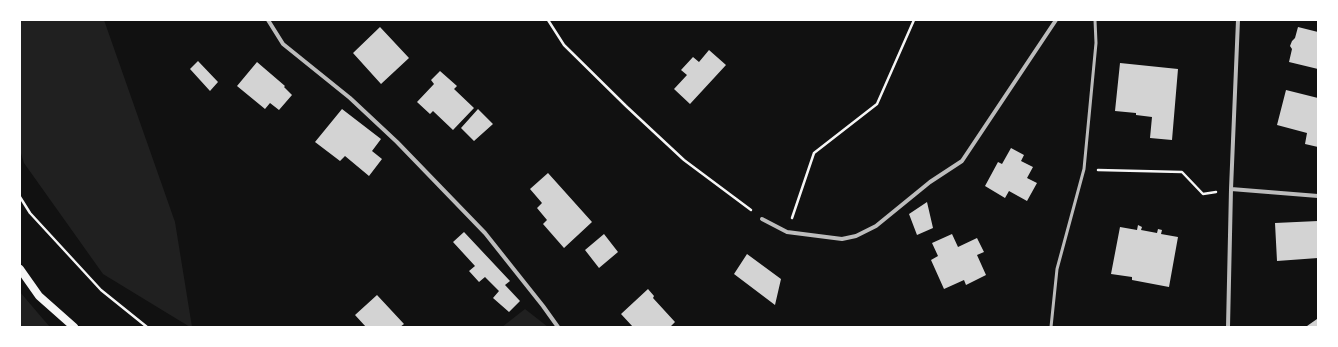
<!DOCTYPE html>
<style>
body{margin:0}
#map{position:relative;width:1338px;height:347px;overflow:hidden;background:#111;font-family:Lato,sans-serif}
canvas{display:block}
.frame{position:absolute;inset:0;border:21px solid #fff;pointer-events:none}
</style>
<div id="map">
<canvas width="1338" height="347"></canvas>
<div class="frame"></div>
</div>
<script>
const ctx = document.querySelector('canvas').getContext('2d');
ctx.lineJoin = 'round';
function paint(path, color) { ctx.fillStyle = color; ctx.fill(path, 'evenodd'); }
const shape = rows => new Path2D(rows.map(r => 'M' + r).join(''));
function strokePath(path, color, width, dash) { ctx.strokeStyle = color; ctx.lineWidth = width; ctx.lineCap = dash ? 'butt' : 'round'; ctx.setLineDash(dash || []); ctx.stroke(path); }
paint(shape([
 [20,20,104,20,175,222,192,327,190,327,103,274,24,163,20,150],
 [20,292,43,319,50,327,20,327],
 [525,309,548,327,502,327]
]), '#202020');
paint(shape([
 [380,27,409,58,381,84,353,53],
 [1298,27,1318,32,1318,69,1289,62,1292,49,1290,46,1292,41,1295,38],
 [709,50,726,65,690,104,674,89,687,75,681,70,693,57,699,62],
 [198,61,218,82,210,91,190,69],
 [257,62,285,86,284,87,292,95,279,110,270,103,265,109,237,86],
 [1120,63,1178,69,1172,140,1150,138,1152,117,1136,115,1136,113,1115,111],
 [440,71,457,86,454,89,474,108,453,130,433,111,430,114,417,102,434,84,431,80],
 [1286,90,1318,98,1318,147,1305,144,1307,133,1277,125],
 [342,109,381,139,372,151,382,159,369,176,345,156,340,161,315,142],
 [478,109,493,124,474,141,461,128],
 [1011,148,1024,155,1021,161,1033,167,1027,178,1037,183,1027,201,1009,191,1005,198,985,186,998,162,1002,164],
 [548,173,592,222,564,248,543,224,547,220,537,208,542,203,530,189],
 [927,202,933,228,917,235,909,214],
 [1318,221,1318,258,1277,261,1275,223],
 [1138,225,1142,227,1141,230,1157,233,1158,229,1162,230,1161,234,1178,237,1169,287,1132,280,1132,277,1111,274,1120,227,1137,230],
 [464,232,510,281,505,285,520,301,509,312,493,298,499,291,485,277,479,282,469,271,475,266,453,242],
 [604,234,618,252,599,268,585,250],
 [952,234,958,247,977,238,984,252,977,255,986,275,966,285,964,280,944,289,931,260,938,256,932,243],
 [747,254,781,279,775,305,734,274],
 [648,289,654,296,653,298,675,322,670,327,633,327,621,314],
 [377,295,404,324,400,327,366,327,355,315],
 [1317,319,1318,327,1308,327,1307,326]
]), '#d3d3d3');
strokePath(shape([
 [548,20,564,45,626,106,684,160,751,210],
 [1098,170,1182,172,1203,194,1216,192],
 [20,197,30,213,101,290,147,327],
 [792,218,814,153,877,104,914,20]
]), '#f5f5f5', 2.5);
strokePath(shape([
 [1051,327,1057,269,1084,169,1096,43,1095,20]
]), '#bcbcbc', 3);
strokePath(shape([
 [268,20,283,44,350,98,397,142,485,233,543,306,558,327],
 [1231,189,1318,196],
 [762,219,787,232,842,239,856,236,876,226,930,182,962,161,1056,20],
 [1228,327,1231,189,1238,20]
]), '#bcbcbc', 4);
strokePath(shape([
 [20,269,39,296,74,327]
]), '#f5f5f5', 8);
</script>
